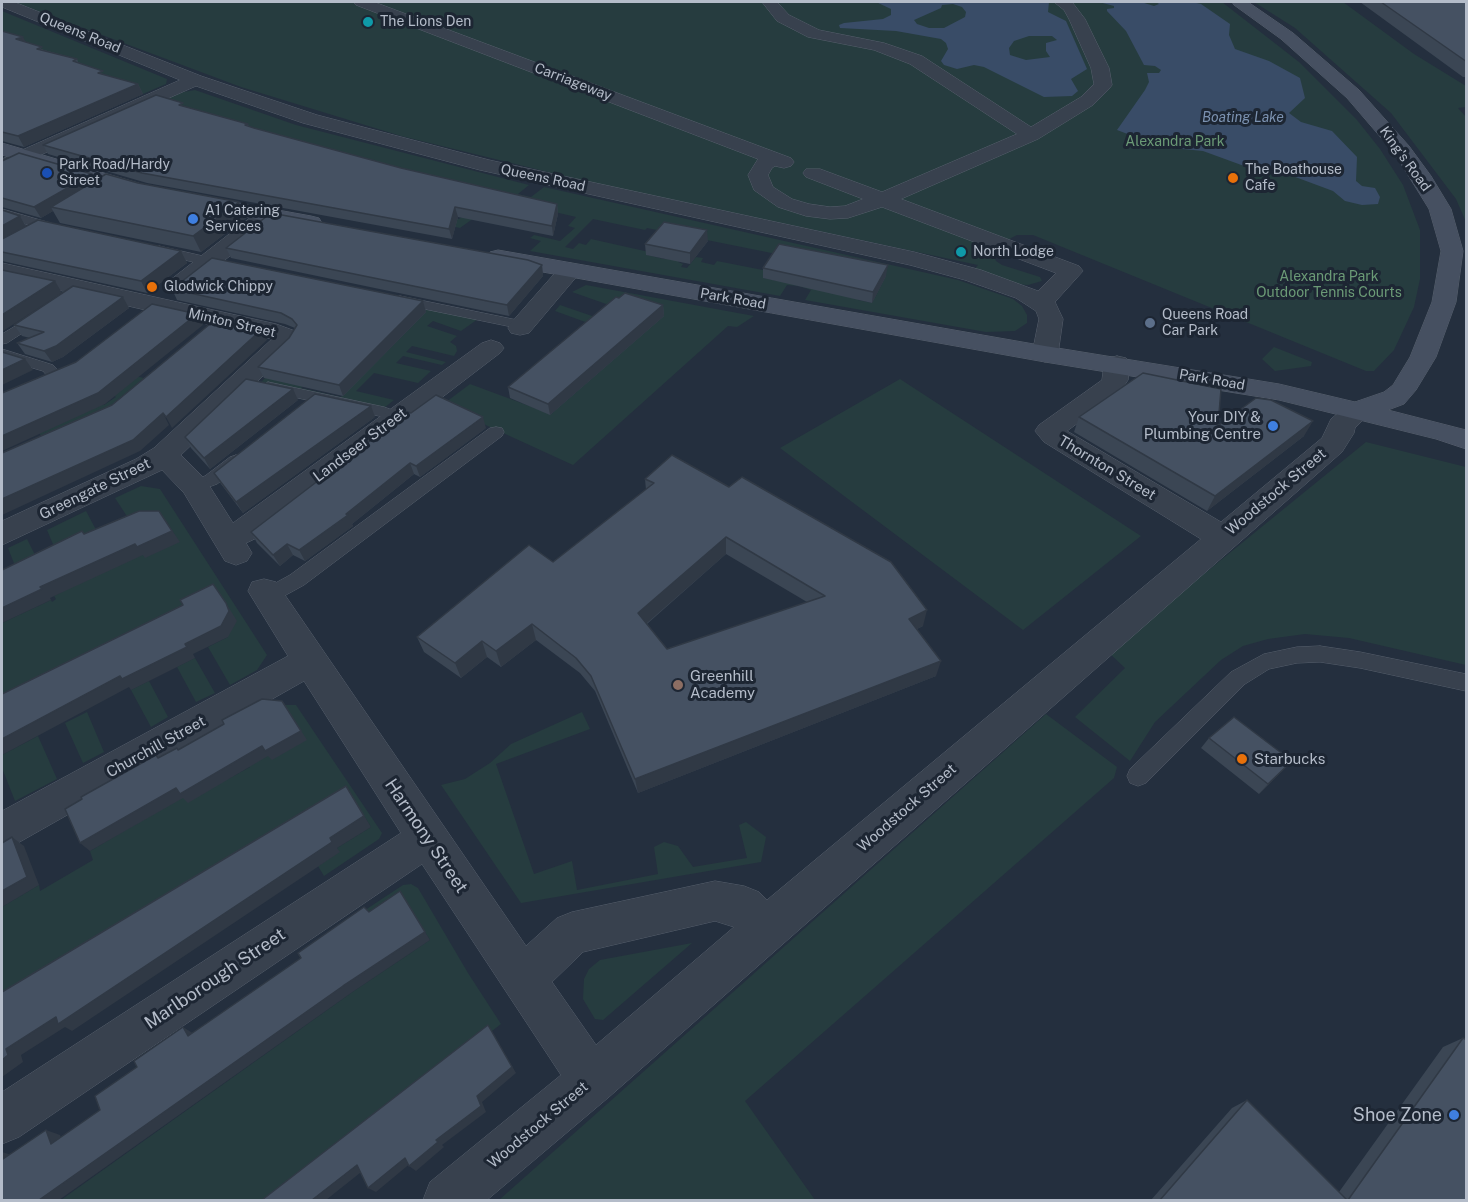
<!DOCTYPE html>
<style>
body{margin:0}
#map{position:relative;width:1468px;height:1202px;overflow:hidden;background:#242f3e;font-family:"Public Sans",sans-serif}
canvas{display:block}
.frame{position:absolute;inset:0;border:3px solid #b4bcc9;pointer-events:none}
</style>
<div id="map">
<canvas width="1468" height="1202"></canvas>
<div class="frame"></div>
</div>
<script>
const ctx = document.querySelector('canvas').getContext('2d');
ctx.lineJoin = 'round';
function paint(path, color) { ctx.fillStyle = color; ctx.fill(path, 'evenodd'); }
const shape = rows => new Path2D(rows.map(r => 'M' + r).join(''));
function strokePath(path, color, width, dash) { ctx.strokeStyle = color; ctx.lineWidth = width; ctx.lineCap = dash ? 'butt' : 'round'; ctx.setLineDash(dash || []); ctx.stroke(path); }
function label(font, color, halo, rows, align = 'center') {
  ctx.font = font + ' "Public Sans",sans-serif'; ctx.lineWidth = 6; ctx.setLineDash([]); ctx.textBaseline = 'middle'; ctx.strokeStyle = halo; ctx.fillStyle = color; for (const [text, x, y, turn = 0] of rows) {
    ctx.save(); ctx.translate(x, y); ctx.rotate((+turn || 0) * Math.PI / 180); ctx.textAlign = isNaN(turn) ? turn : align; if (halo) ctx.strokeText(text, 0, 0); ctx.fillText(text, 0, 0); ctx.restore();
  }
}
paint(shape([
 [14,2,1222,2,1299,62,1357,120,1380,149,1403,185,1420,230,1420,279,1414,307,1394,350,1374,371,1366,371,1033,235,1017,235,1011,238,993,253,996,261,1002,265,1040,277,1042,281,1028,285,1015,284,973,271,978,265,593,183,401,136,241,87],
 [1254,2,1343,2,1414,54,1466,86,1466,107,1458,108,1466,117,1466,222,1456,199,1391,113,1295,28],
 [2,11,167,79,166,84,143,94,134,92,2,35],
 [195,90,296,125,529,185,518,194,531,197,544,187,958,280,1013,299,1022,306,1027,315,1027,323,1015,331,986,332,805,300,811,290,799,286,787,285,780,296,530,251,541,241,530,238,534,235,560,241,575,228,568,226,576,217,525,205,504,222,500,221,496,219,515,204,456,189,435,203,444,206,433,215,459,219,468,212,478,215,460,228,447,225,433,234,441,227,436,226,442,221,434,219,418,231,415,231,426,223,414,219,427,210,423,208,449,189,405,177,377,195,369,193,357,200,347,197,363,187,370,189,390,175,356,166,334,179,338,181,321,191,310,187,293,197,289,196,305,186,302,185,320,175,325,176,345,162,310,152,268,176,260,173,242,182,295,151,269,141,176,188,153,183,185,166,198,169,226,155,235,157,246,151,242,149,259,140,249,135,251,133,236,129,227,131,219,129,161,159,140,153,152,155,192,135,200,137,219,125,190,116,166,128,157,129,185,116,183,114,186,112,162,108,166,106,158,104,149,106,178,93],
 [593,219,645,230,647,228,886,276,872,303,858,300,862,293,825,285,816,281,804,278,800,285,789,282,790,279,780,277,777,281,764,278,768,271,717,261,714,265,701,262,703,258,696,257,687,268,681,267,683,264,678,262,682,257,667,256,664,259,647,255,649,252,591,239,586,245,579,243,573,249,565,247],
 [586,285,754,316,737,327,728,326,573,465,442,405,470,384,551,414,663,316,599,327,555,311,560,305,595,317,609,305,572,292],
 [336,290,478,319,461,331,433,321,427,326,457,336,450,342,456,346,457,351,454,356,412,346,406,352,446,362,442,365,403,356,396,363,431,371,418,383,374,373,356,391,394,400,384,408,261,382,279,365],
 [346,345,384,354,341,397,301,388],
 [1274,347,1312,362,1311,366,1275,371,1262,359],
 [131,375,144,378,108,408,42,437,31,423,101,402,104,405,116,397,93,380],
 [900,379,1141,536,1023,630,780,448],
 [1366,442,1466,467,1466,665,1349,638,1305,634,1268,639,1243,646,1221,660,1155,722,1130,761,1075,717,1125,668,1108,652],
 [141,486,160,489,267,655,257,670,230,685,208,647,228,637,2,711,2,623,51,600,52,602,56,599,54,596,124,558,179,542,167,522,134,527,115,498],
 [86,511,102,541,58,556,47,530],
 [27,539,41,567,19,576,8,548],
 [195,658,215,693,196,702,177,667],
 [149,681,168,717,151,727,131,690],
 [268,705,296,705,382,833,379,839,324,876,318,866,339,852,337,848,371,827,352,797,2,1009,2,907,39,885,40,891,93,860,90,851,184,796,228,779,250,767,246,758],
 [87,712,104,752,83,763,65,723],
 [582,712,590,729,496,764,534,874,572,861,577,890,658,874,654,847,664,842,678,846,693,867,747,858,739,825,746,822,766,837,761,862,521,903,441,785,465,779,490,763,511,744],
 [1046,714,1117,767,1114,778,745,1101,815,1200,499,1200],
 [38,736,57,779,15,801,2,768,2,755],
 [411,884,418,888,468,973,501,1024,275,1200,61,1200,351,993,430,940,405,900,338,928,403,885],
 [692,943,603,1020,595,1019,583,999,584,979,589,969,600,960]
]), '#263c3f');
paint(shape([
 [876,2,1049,2,1048,12,1066,21,1087,69,1071,79,1078,91,1072,96,1044,97,984,67,974,65,957,69,944,65,941,61,948,49,946,43,941,39,896,31,840,28,839,25,844,23,883,19,891,15,891,9],
 [953,4,962,7,966,12,965,17,944,28,929,28,917,24,914,20,941,8,942,5],
 [1029,36,1052,36,1057,40,1046,43,1046,51,1050,57,1026,60,1010,55,1009,48,1014,41],
 [1099,2,1141,2,1154,6,1159,4,1156,2,1192,2,1201,4,1230,24,1229,35,1235,49,1269,61,1300,78,1305,98,1289,113,1301,122,1332,131,1357,157,1356,181,1362,186,1375,188,1380,197,1378,204,1362,205,1345,201,1333,191,1263,165,1255,170,1203,151,1162,147,1117,130,1145,90,1149,82,1147,73,1159,73,1161,70,1155,66,1144,65,1126,31,1107,11,1107,9,1114,8,1114,6]
]), '#394c67');
const lane = shape([
 [2,209,61,226,62,229,56,233,2,217,2,209],
 [159,246,229,262,231,265,224,269,154,253,152,250,159,246],
 [400,296,522,321,529,325,522,329,395,303,393,300,395,297,400,296],
 [39,312,44,313,46,316,44,319,7,343,2,344,2,334,39,312],
 [2,349,53,365,62,375,59,378,49,378,43,371,2,359,2,349],
 [268,382,384,407,403,414,405,418,403,422,397,423,379,416,262,390,260,387,268,382],
 [496,427,502,428,504,432,502,436,304,585,275,601,268,603,261,601,258,596,261,591,290,575,490,428,496,427],
 [236,455,242,457,245,461,242,465,217,484,195,492,189,490,186,486,189,482,205,476,230,457,236,455],
 [1320,646,1360,652,1466,674,1466,691,1360,668,1320,662,1297,663,1269,669,1245,684,1146,783,1138,786,1130,783,1127,776,1130,769,1231,672,1264,654,1297,647,1320,646]
]);
const street = shape([
 [2,2,14,2,201,76,317,115,489,160,914,252,981,270,1038,291,1056,273,882,207,848,218,830,219,806,216,778,207,754,190,748,175,758,159,356,5,353,2,374,2,791,158,794,162,791,166,784,168,775,166,772,168,768,175,773,187,792,199,809,204,830,207,845,206,863,199,806,177,803,173,806,169,820,169,882,192,1017,134,910,64,874,50,808,37,777,21,762,2,777,2,789,15,819,30,884,43,922,56,1031,127,1081,97,1094,84,1091,68,1069,19,1064,10,1054,2,1072,2,1085,19,1109,68,1112,85,1109,89,1093,105,1038,139,901,199,1079,266,1083,271,1055,302,1063,319,1058,354,1054,359,1045,362,1036,359,1032,354,1039,319,1036,311,1016,298,965,280,910,265,480,170,303,123,196,86,2,172,2,159,180,80,2,7,2,2],
 [268,209,276,210,279,215,276,220,185,291,177,293,169,291,165,286,169,281,260,210,268,209],
 [2,263,276,324,295,331,299,336,292,348,181,455,205,479,233,523,482,343,491,340,500,343,504,348,500,353,261,536,246,543,252,553,247,561,236,565,225,561,184,493,162,470,2,545,2,521,136,459,154,448,272,339,2,277,2,263],
 [570,263,578,265,582,270,578,275,529,333,520,335,511,333,508,328,511,323,562,265,570,263],
 [1117,356,1126,358,1130,364,1128,380,1120,392,1067,431,1221,522,1322,438,1331,419,1349,404,1359,401,1369,404,1373,410,1355,428,1354,433,1342,452,609,1097,487,1200,423,1200,430,1182,561,1075,422,864,19,1137,2,1144,2,1092,401,833,304,681,16,844,2,849,2,811,288,656,248,591,252,582,264,579,276,582,526,946,557,918,572,912,715,881,744,886,759,892,767,900,1201,539,1044,442,1035,431,1039,425,1102,380,1104,364,1108,358,1117,356],
 [715,921,734,927,596,1045,552,982,583,952,715,921]
]);
const secondary = shape([
 [1232,2,1248,2,1293,33,1359,90,1409,146,1431,176,1451,209,1463,251,1456,302,1436,357,1416,390,1404,404,1388,410,1466,430,1466,449,1436,439,1279,400,1045,362,498,264,490,262,487,257,490,252,498,250,1045,346,1279,384,1355,402,1384,392,1393,385,1410,357,1432,302,1441,251,1429,209,1395,154,1347,98,1281,39,1234,5,1232,2],
 [2,143,148,186,151,190,148,194,141,196,2,155,2,143],
 [200,196,311,216,319,218,322,223,319,228,311,230,193,206,189,202,193,198,200,196]
]);
strokePath(lane, '#565f6c', 1);
strokePath(street, '#565f6c', 1);
strokePath(secondary, '#565f6c', 1);
paint(lane, '#38414e');
paint(street, '#38414e');
paint(secondary, '#465061');
paint(shape([
 [1360,2,1467,2,1467,77,1463,77],
 [2,31,44,50,77,59,78,62,105,75,138,84,143,94,24,147,2,141],
 [185,107,248,124,249,127,401,168,557,204,558,214,553,236,458,217,452,239,147,183,48,154,43,145],
 [2,161,95,181,246,218,201,252,60,223,53,211,41,218,2,207],
 [2,210,20,216,26,226,181,251,187,263,147,293,2,261],
 [708,241,690,264,646,255,645,244],
 [226,248,542,265,543,276,509,316,231,258],
 [763,268,886,276,872,303,763,278],
 [172,289,423,301,426,312,343,396,264,378,258,367,289,338,295,328,285,324,177,300],
 [123,297,129,308,63,357,52,362,25,354,17,343,30,338,22,336,14,325],
 [663,305,664,316,550,415,510,398,508,387],
 [298,400,210,469,191,448,185,437],
 [375,417,243,513,221,484,214,473],
 [1079,417,1218,426,1304,436,1207,511,1074,432],
 [486,428,420,477,414,474,352,524,353,526,305,561,293,555,280,566,257,543,251,532],
 [672,455,923,626,917,629,936,676,638,793,595,691,580,673,536,640,501,667,487,657,461,678,424,652,417,637,553,562,646,490,645,479],
 [726,554,807,602,667,649,647,624],
 [1209,738,1283,770,1259,794,1201,748],
 [1463,1038,1467,1200,1151,1200,1232,1108,1247,1100,1339,1192,1443,1047]
]), '#3b4654');
paint(shape([
 [23,37,28,46,16,39],
 [138,84,143,94,24,147,18,136],
 [92,174,98,185,51,207,53,211,41,218,34,207],
 [239,202,246,218,201,252,193,236],
 [557,204,558,214,553,236,552,226],
 [455,207,458,217,452,239,449,229],
 [20,216,26,227,2,242,2,226],
 [707,230,708,241,690,264,690,253],
 [181,251,187,263,147,293,141,281],
 [542,265,543,276,509,316,507,305],
 [888,265,886,276,872,303,873,292],
 [55,281,62,293,3,331,2,329,2,315],
 [123,297,129,308,63,357,52,362,44,351],
 [423,301,426,312,343,396,339,385],
 [663,305,664,316,550,415,548,404],
 [197,314,203,325,105,404,2,451,2,436],
 [262,329,267,340,172,428,166,417],
 [25,359,33,370,2,385,2,370],
 [293,389,298,400,210,469,204,458],
 [371,406,375,417,243,513,236,502],
 [163,413,169,425,140,451,2,515,2,499],
 [483,417,486,428,420,477,416,466],
 [1313,421,1304,436,1207,511,1215,496],
 [410,463,414,474,352,524,353,526,305,561,299,550],
 [159,511,180,542,145,558,143,555,50,598,51,600,2,623,2,608,40,587],
 [726,537,726,554,640,629,638,613],
 [287,544,293,555,280,566,273,555],
 [226,603,237,621,228,637,193,654,195,658,131,690,129,687,2,755,2,739,120,676,185,644],
 [927,610,923,626,906,634,909,619],
 [532,624,536,640,501,667,496,651],
 [482,641,487,657,461,678,455,663],
 [941,661,936,676,638,793,635,779],
 [282,701,307,740,272,760,268,756,188,803,183,798,90,851,80,843],
 [1292,761,1259,794,1268,784],
 [346,786,371,827,337,848,340,852,72,1031,65,1027,21,1055,23,1062,2,1077,2,1060,6,1049,330,838],
 [12,837,24,846,39,885,2,907,2,891],
 [400,891,430,940,351,993,59,1200,39,1200],
 [488,1025,516,1073,482,1102,486,1112,442,1145,444,1147,416,1171,409,1166,477,1096],
 [183,1027,194,1034,188,1036],
 [46,1130,60,1135,65,1149,51,1144],
 [2,1152,15,1156,3,1159],
 [405,1158,412,1162,376,1192,368,1188],
 [357,1165,365,1169,326,1200,312,1200]
]), '#303945');
const building = shape([
 [1381,2,1467,2,1467,62,1381,2],
 [2,31,23,37,16,39,42,47,37,49,77,59,73,61,103,71,98,73,138,84,18,136,2,132,2,31],
 [156,95,183,103,179,105,248,124,245,125,254,128,401,168,557,204,552,226,455,207,449,229,142,173,43,145,156,95],
 [19,153,92,174,34,207,2,198,2,161,19,153],
 [106,174,138,183,239,202,193,236,51,207,106,174],
 [2,210,20,216,2,226,2,210],
 [271,213,528,260,542,265,507,305,226,248,271,213],
 [38,220,181,251,141,281,2,252,2,239,38,220],
 [664,222,707,230,690,253,645,244,664,222],
 [779,244,888,265,873,292,763,268,779,244],
 [212,258,423,301,339,385,258,367,289,338,297,325,292,319,281,313,172,289,212,258],
 [2,270,55,281,2,315,2,270],
 [73,286,123,297,56,346,44,351,17,343,44,332,14,325,73,286],
 [625,293,663,305,548,404,508,387,616,297,619,298,625,293],
 [152,304,197,314,98,393,2,436,2,393,76,362,152,304],
 [216,319,262,329,166,417,163,413,133,440,2,499,2,453,112,405,216,319],
 [2,352,25,359,2,370,2,352],
 [1143,373,1221,389,1218,426,1256,398,1271,400,1313,421,1215,496,1079,417,1143,373],
 [246,379,293,389,204,458,185,437,246,379],
 [315,394,371,406,236,502,214,473,315,394],
 [436,395,483,417,416,466,410,463,346,514,348,515,299,550,287,544,273,555,251,532,408,412,411,413,436,395],
 [672,455,729,487,742,477,891,562,927,610,909,619,941,661,635,779,591,676,576,658,532,624,496,651,482,641,455,663,417,637,529,545,553,562,654,483,645,479,672,455],
 [726,537,825,596,667,649,638,613,726,537],
 [139,511,159,511,172,531,137,547,135,544,40,587,42,589,2,608,2,570,82,531,84,534,139,511],
 [213,584,226,603,229,611,221,626,185,644,187,647,122,679,120,676,2,739,2,694,183,605,180,600,213,584],
 [262,699,282,701,301,731,265,751,262,746,180,794,176,788,80,843,65,809,82,799,81,797,156,755,158,758,177,748,178,750,224,724,222,720,262,699],
 [1234,717,1292,761,1268,784,1209,738,1234,717],
 [346,786,364,816,330,838,332,842,58,1024,56,1017,6,1049,8,1055,2,1060,2,992,346,786],
 [12,837,27,877,2,891,2,843,12,837],
 [400,891,425,932,343,986,39,1200,2,1200,2,1156,3,1159,46,1130,51,1144,100,1110,95,1096,137,1067,134,1061,183,1027,188,1036,301,958,298,953,364,907,369,912,400,891],
 [488,1025,512,1067,477,1096,481,1106,436,1140,438,1142,409,1166,405,1158,368,1188,357,1165,312,1200,262,1200,488,1025],
 [1463,1038,1467,1040,1467,1200,1348,1200,1463,1038],
 [1247,1100,1347,1200,1160,1200,1247,1100]
]);
paint(building, '#455162');
strokePath(building, '#303945', 1.5);
for (const [x, y, r, color] of [
 [368,22,6,"#0f9aa8"],
 [47,173,6,"#1a4fb4"],
 [1233,178,6,"#e8710a"],
 [193,219,6,"#3f7fe0"],
 [961,252,6,"#0f9aa8"],
 [152,287,6,"#e8710a"],
 [1150,323,6,"#5c6f8a"],
 [1273,426,6,"#3f7fe0"],
 [678,685,6,"#8d6e63"],
 [1242,759,6,"#e8710a"],
 [1454,1115,6,"#3f7fe0"]
]) { const dot = new Path2D(); dot.arc(x, y, r, 0, 2 * Math.PI); ctx.fillStyle = color; ctx.fill(dot); strokePath(dot, '#1d2633', 2); }
label('14px', '#b4bcc9', '#1d2633', [
 ["The Lions Den",380,22],
 ["Park Road/Hardy",59,165],
 ["Street",59,181],
 ["The Boathouse",1245,170],
 ["Cafe",1245,186],
 ["A1 Catering",205,211],
 ["Services",205,227],
 ["North Lodge",973,252],
 ["Glodwick Chippy",164,287],
 ["Queens Road",1162,315],
 ["Car Park",1162,331]
], 'left');
label('14px', '#b4bcc9', '#1d2633', [
 ["Queens Road",80,33,22],
 ["Carriageway",573,82,21],
 ["King's Road",1405,159,54],
 ["Queens Road",543,178,12],
 ["Park Road",733,299,10],
 ["Minton Street",232,323,13],
 ["Park Road",1212,380,10]
]);
label('italic 14px', '#7c92b1', '#1d2633', [
 ["Boating Lake",1243,118]
]);
label('14px', '#6b9a76', '#1d2633', [
 ["Alexandra Park",1175,142],
 ["Alexandra Park",1329,277],
 ["Outdoor Tennis Courts",1329,293]
]);
label('15px', '#b4bcc9', '#1d2633', [
 ["Your DIY &",1261,417,"right"],
 ["Plumbing Centre",1261,434,"right"],
 ["Greenhill",690,676],
 ["Academy",690,693],
 ["Starbucks",1254,759]
], 'left');
label('15px', '#b4bcc9', '#1d2633', [
 ["Landseer Street",360,445,-37],
 ["Thornton Street",1107,468,31],
 ["Greengate Street",95,489,-26],
 ["Woodstock Street",1276,492,-40],
 ["Churchill Street",156,747,-29],
 ["Woodstock Street",907,808,-41],
 ["Woodstock Street",538,1125,-40]
]);
label('18px', '#b4bcc9', '#1d2633', [
 ["Harmony Street",426,836,56],
 ["Marlborough Street",215,979,-34]
]);
label('18px', '#b4bcc9', '#1d2633', [
 ["Shoe Zone",1442,1115]
], 'right');
</script>
